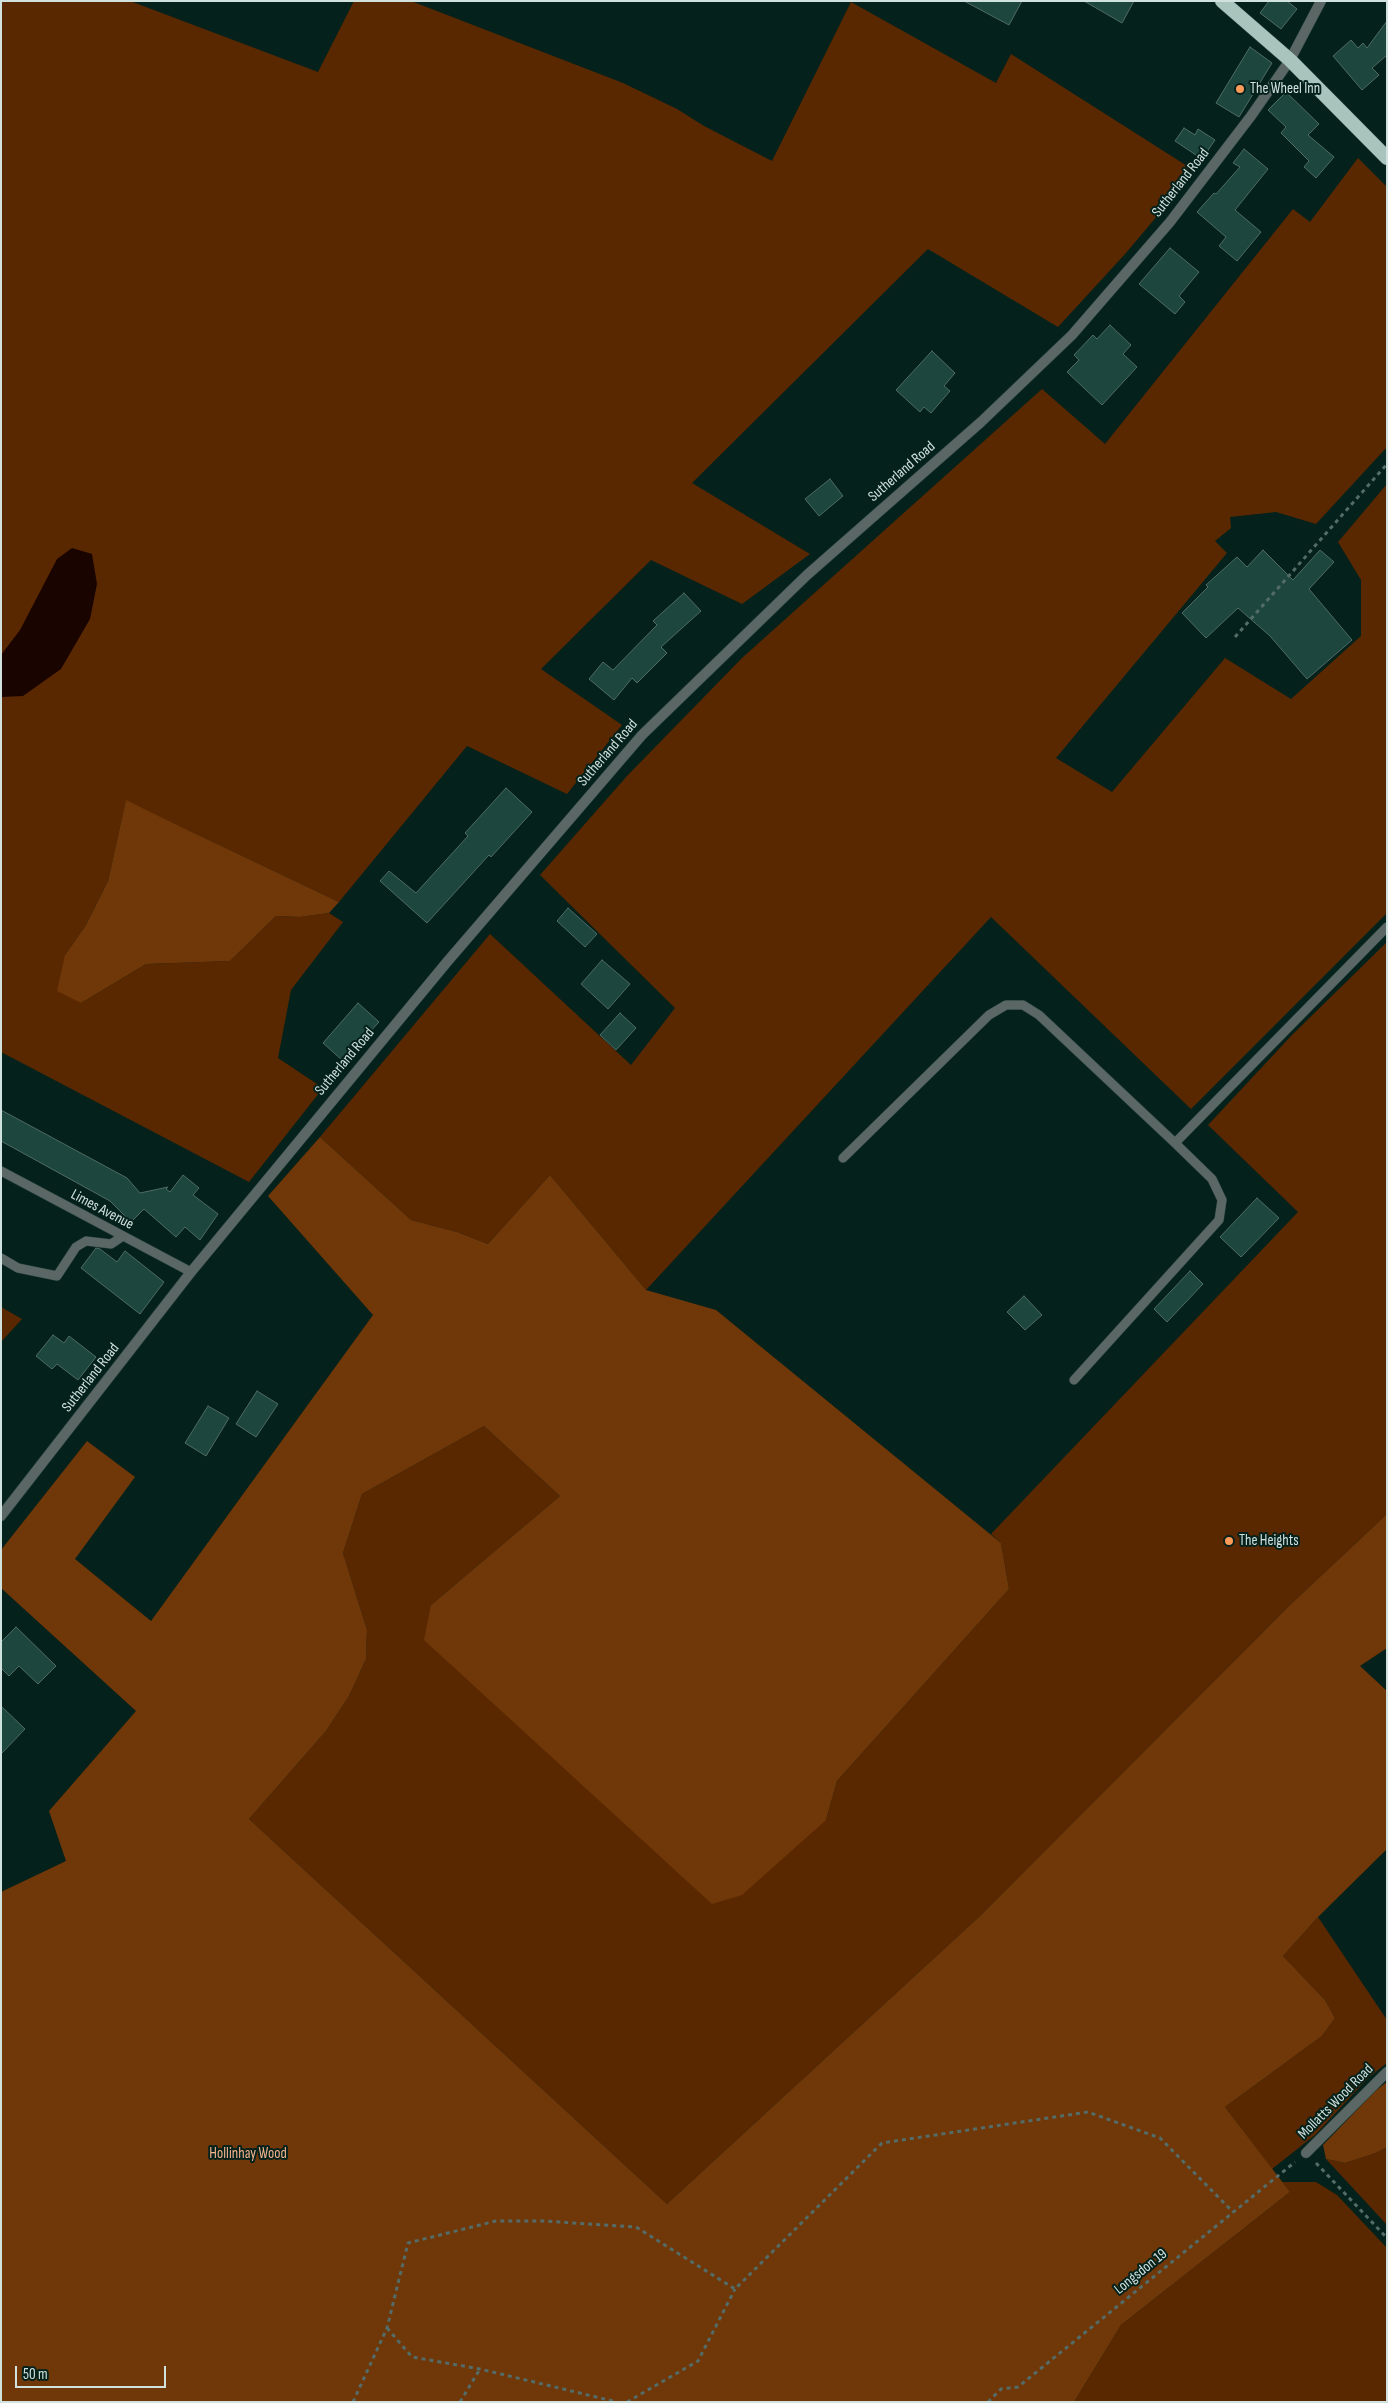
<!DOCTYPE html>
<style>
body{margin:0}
#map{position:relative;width:1388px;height:2403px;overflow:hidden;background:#04211b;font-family:"Sofia Sans Condensed",sans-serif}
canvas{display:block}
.frame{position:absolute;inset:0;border:2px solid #d1e1dd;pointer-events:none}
.scale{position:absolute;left:15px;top:2366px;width:151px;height:22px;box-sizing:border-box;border:2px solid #d1e1dd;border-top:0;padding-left:6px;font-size:15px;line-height:18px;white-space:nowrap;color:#d1e1dd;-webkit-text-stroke:4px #04211b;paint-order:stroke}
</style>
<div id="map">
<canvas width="1388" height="2403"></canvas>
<div class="frame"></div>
<div class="scale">50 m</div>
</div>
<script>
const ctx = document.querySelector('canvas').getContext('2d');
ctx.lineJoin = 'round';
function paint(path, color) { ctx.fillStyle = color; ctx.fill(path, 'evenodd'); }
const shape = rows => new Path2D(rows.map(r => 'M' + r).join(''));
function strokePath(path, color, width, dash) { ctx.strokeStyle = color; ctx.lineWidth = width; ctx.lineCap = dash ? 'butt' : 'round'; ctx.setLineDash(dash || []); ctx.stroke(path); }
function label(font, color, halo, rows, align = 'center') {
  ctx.font = font + ' "Sofia Sans Condensed",sans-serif'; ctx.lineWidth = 4; ctx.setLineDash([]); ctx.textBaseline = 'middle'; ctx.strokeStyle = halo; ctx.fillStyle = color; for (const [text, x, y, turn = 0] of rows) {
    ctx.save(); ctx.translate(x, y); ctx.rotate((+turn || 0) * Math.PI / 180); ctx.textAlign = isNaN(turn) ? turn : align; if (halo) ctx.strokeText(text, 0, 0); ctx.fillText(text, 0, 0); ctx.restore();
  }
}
paint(shape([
 [1,1,130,1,318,72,354,1,411,1,623,83,677,109,704,126,772,161,851,2,996,83,1011,54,1195,171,1126,253,1058,327,928,249,692,483,810,554,742,604,651,560,541,669,622,725,567,794,467,746,339,902,126,801,108,881,86,925,65,955,81,1003,146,964,230,961,276,916,300,917,329,913,343,922,291,990,278,1058,323,1088,249,1182,1,1052],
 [1358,158,1387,187,1387,447,1316,524,1276,512,1230,517,1231,528,1215,541,1227,553,1056,758,1112,792,1225,658,1291,699,1361,636,1361,580,1338,542,1387,484,1387,913,1191,1109,991,917,646,1290,550,1175,488,1244,457,1232,411,1220,320,1137,490,934,631,1065,675,1008,540,875,627,776,742,658,1042,389,1105,444,1293,209,1310,222],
 [1387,942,1387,1514,1291,1604,980,1916,667,2204,249,1819,326,1731,349,1696,366,1659,367,1630,343,1553,362,1494,484,1426,560,1496,431,1605,826,1820,837,1781,1009,1589,1001,1543,991,1534,1298,1212,1208,1125,1292,1035],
 [1,1307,22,1319,1,1342],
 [1318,1917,1387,2020,1387,2063,1369,2077,1315,2135,1272,2169,1225,2107,1322,2036,1335,2018,1325,2000,1283,1956],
 [1387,2147,1387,2225,1326,2159,1345,2163,1376,2153],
 [1282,2182,1316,2182,1337,2195,1387,2248,1387,2402,1074,2402,1121,2325,1290,2192]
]), '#5a2800');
paint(shape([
 [126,800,175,824,339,902,329,913,300,917,276,916,230,961,146,964,81,1003,57,991,65,955,86,925,108,881],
 [320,1137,411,1220,457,1232,488,1244,550,1175,646,1290,716,1310,1001,1543,1009,1589,837,1781,826,1820,742,1895,712,1904,424,1640,431,1605,560,1496,484,1426,362,1494,343,1553,367,1630,366,1659,349,1696,326,1731,249,1819,667,2204,980,1916,1291,1604,1387,1514,1387,1648,1360,1666,1387,1691,1387,1849,1318,1917,1283,1956,1325,2000,1335,2018,1322,2036,1225,2107,1290,2192,1121,2325,1074,2402,1,2402,1,1892,66,1861,49,1811,136,1711,1,1588,1,1550,87,1441,135,1477,75,1559,151,1621,373,1315,268,1196],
 [1387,2082,1387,2147,1376,2153,1345,2163,1326,2159,1323,2145,1375,2091]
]), '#703708');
paint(shape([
 [72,548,92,554,97,584,90,619,61,669,23,696,1,697,1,655,20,630,57,559]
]), '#190400');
const building = shape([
 [964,1,1022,1,1009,25,964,1],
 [1084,1,1134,1,1122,23,1084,1],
 [1269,1,1287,1,1297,9,1281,29,1260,13,1269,1],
 [1387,21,1387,55,1372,68,1379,75,1362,90,1333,56,1351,40,1358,48,1363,43,1367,48,1387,21],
 [1250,47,1272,63,1239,117,1216,103,1250,47],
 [1286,92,1319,124,1308,135,1334,157,1316,178,1304,167,1309,161,1281,133,1286,127,1268,110,1286,92],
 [1184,128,1195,135,1198,129,1215,140,1202,159,1175,141,1184,128],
 [1244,149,1268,169,1235,210,1261,232,1237,261,1219,246,1226,237,1197,212,1214,193,1216,194,1240,167,1233,163,1244,149],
 [1170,248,1199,272,1179,296,1185,302,1175,314,1139,284,1170,248],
 [1110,325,1131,345,1123,354,1137,367,1102,405,1067,372,1079,360,1074,355,1093,335,1097,339,1110,325],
 [932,351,955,373,944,386,950,391,931,413,924,407,920,412,896,390,932,351],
 [830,479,843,496,819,516,805,499,830,479],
 [1263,550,1293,580,1320,550,1334,562,1309,589,1352,640,1307,679,1270,636,1238,608,1206,638,1182,613,1208,587,1206,585,1237,557,1247,567,1263,550],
 [684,593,701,611,661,647,667,653,637,683,632,678,614,700,589,679,603,662,613,670,657,625,653,621,684,593],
 [506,788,532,812,491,857,489,855,427,923,380,881,389,871,416,893,468,836,465,833,506,788],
 [568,908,597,934,585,947,557,921,568,908],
 [602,960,630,984,608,1009,581,984,602,960],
 [358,1003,379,1022,343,1061,323,1043,358,1003],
 [620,1013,636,1028,616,1050,600,1035,620,1013],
 [1,1110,127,1178,140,1193,168,1187,166,1189,170,1192,183,1175,199,1188,193,1195,218,1214,200,1240,185,1227,176,1237,144,1209,131,1222,110,1201,1,1141,1,1110],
 [1257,1198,1279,1218,1241,1257,1220,1237,1257,1198],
 [96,1248,100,1249,117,1262,125,1251,164,1282,140,1314,81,1268,96,1248],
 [1190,1271,1203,1284,1167,1322,1154,1309,1190,1271],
 [1024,1296,1042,1315,1025,1330,1007,1312,1024,1296],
 [53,1335,64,1343,69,1336,96,1357,78,1380,57,1364,52,1369,36,1356,53,1335],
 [257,1391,278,1404,256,1437,236,1424,257,1391],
 [208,1406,229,1418,206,1456,185,1443,208,1406],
 [16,1627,56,1666,38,1684,19,1666,9,1676,1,1668,1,1642,16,1627],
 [1,1706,25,1729,1,1754,1,1706]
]);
paint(building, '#1d463e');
strokePath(building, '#4f6c65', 1);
const service = shape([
 [1175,1143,1387,927],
 [843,1158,989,1015,1006,1005,1023,1005,1039,1015,1175,1143,1212,1179,1222,1200,1219,1220,1074,1380],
 [1,1171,191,1272],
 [1,1258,18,1268,57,1276,76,1247,86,1241,111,1244,123,1236]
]);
const minor = shape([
 [1,1516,191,1272,447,962,642,735,807,575,981,422,1072,335,1170,222,1251,116,1290,60],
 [1306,2153,1387,2072]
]);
const tertiary = shape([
 [1290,60,1321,1]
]);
const trunk = shape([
 [1222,1,1290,60,1387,158]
]);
strokePath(service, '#213c36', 10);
strokePath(minor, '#213c36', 11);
strokePath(tertiary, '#213c36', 11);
strokePath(trunk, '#213c36', 15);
strokePath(shape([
 [1235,637,1387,464],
 [1316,2163,1387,2238],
 [387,2328,412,2357,480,2369,617,2402],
 [353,2402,387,2328,408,2243,496,2221,543,2221,636,2227,735,2289,882,2143,1088,2112,1160,2138,1233,2212],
 [460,2402,480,2369],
 [627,2402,698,2361,735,2289],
 [988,2402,1001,2389,1018,2387,1295,2162]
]), '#546c67', 3, [4, 4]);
strokePath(service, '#5b6764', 9);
strokePath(minor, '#5b6764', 10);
strokePath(tertiary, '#5b6764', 10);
strokePath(trunk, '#a8c4bd', 14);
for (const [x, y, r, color] of [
 [1240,89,5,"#fe9b59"],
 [1229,1541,5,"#fe9b59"]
]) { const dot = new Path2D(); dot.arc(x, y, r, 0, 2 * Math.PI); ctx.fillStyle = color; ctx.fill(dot); strokePath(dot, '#04211b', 2); }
label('15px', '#d1e1dd', '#04211b', [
 ["The Wheel Inn",1250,89],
 ["The Heights",1239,1541]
], 'left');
label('15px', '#d1e1dd', '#04211b', [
 ["Sutherland Road",1181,183,-52],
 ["Sutherland Road",902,472,-41],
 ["Sutherland Road",608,753,-49],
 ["Sutherland Road",345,1062,-50],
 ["Limes Avenue",102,1210,28],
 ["Sutherland Road",91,1378,-52],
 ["Mollatts Wood Road",1336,2102,-45],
 ["Longsdon 19",1141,2272,-39]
]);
label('15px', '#f4b48d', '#04211b', [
 ["Hollinhay Wood",248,2154]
]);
</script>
